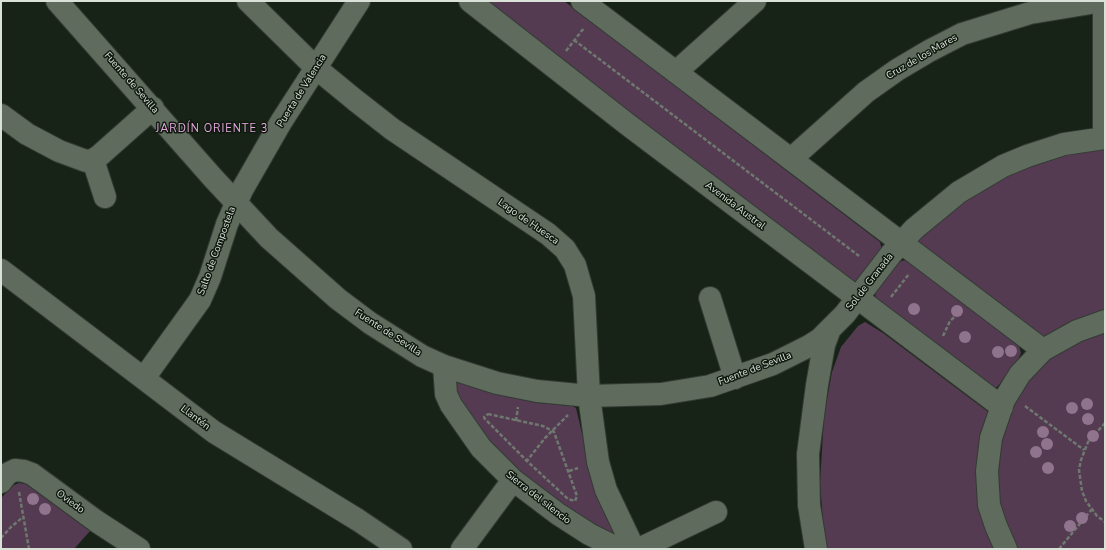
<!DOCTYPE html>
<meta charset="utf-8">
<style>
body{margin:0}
#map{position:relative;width:1106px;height:550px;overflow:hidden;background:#182317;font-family:"Nunito Sans",sans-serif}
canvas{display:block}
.frame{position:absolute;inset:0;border:2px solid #dae1d9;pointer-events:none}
</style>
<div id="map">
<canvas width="1106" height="550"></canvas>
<div class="frame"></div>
</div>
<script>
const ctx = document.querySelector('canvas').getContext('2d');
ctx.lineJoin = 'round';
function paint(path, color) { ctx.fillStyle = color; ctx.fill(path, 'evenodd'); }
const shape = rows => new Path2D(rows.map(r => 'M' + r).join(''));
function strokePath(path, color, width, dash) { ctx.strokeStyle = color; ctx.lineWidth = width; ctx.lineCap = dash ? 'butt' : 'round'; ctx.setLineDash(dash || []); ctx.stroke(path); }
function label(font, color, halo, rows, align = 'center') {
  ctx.font = font + ' "Nunito Sans",sans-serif'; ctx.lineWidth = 3; ctx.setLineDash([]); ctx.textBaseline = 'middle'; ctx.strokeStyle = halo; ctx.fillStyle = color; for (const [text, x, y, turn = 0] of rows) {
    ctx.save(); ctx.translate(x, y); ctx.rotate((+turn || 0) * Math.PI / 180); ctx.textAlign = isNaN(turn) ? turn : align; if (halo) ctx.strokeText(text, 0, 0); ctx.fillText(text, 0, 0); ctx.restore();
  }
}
paint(shape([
 [486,1,564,1,880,242,882,250,857,281,851,281,643,123],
 [1105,147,1105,312,1045,337,1038,334,918,242,918,237,933,221,1005,176,1056,157],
 [906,260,1019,346,1021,353,1016,364,997,387,994,388,876,301,875,291,892,268,901,261],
 [865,322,883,333,987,411,989,415,997,549,827,549,824,535,820,483,824,416,832,372,841,347,858,326],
 [1105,332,1105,549,1017,549,1009,533,999,503,997,482,1001,440,1013,404,1028,380,1049,358,1070,345],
 [452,380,509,397,538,403,572,406,576,408,591,472,615,535,609,540,493,453,450,382],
 [19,483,27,484,90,531,74,549,1,549,1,498,14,485]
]), '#543b52');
const street = shape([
 [57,1,213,178,269,238,338,299,370,323,422,356,444,366,497,383,537,391,589,396,661,394,710,386,773,364,809,346,820,339,830,329],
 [248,1,316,68,355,100,392,129,548,234,565,249,575,265,584,296,589,396,598,462,606,490,634,549],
 [1104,1,1104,138],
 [676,72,755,1],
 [1,115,27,134,59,151,86,161,93,160,99,156,153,108],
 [791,159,866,92,897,70,929,51,962,34,1030,13,1103,1],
 [93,160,105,197],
 [1,270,214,432,358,520,401,549],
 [710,298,735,378],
 [444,366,446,394,451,405,481,448,513,480,558,514,589,534,619,549],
 [144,378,200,300,210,277,227,224,242,190,281,122,359,1],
 [1,482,7,474,15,470,24,471,32,474,96,521,139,549],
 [462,549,513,480],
 [639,549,716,512],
 [816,549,809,505,808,454,817,385,824,345,830,329,845,314,891,254,914,229,959,192,1003,166,1027,156,1064,144,1105,138]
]);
const secondary = shape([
 [470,1,627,124,1002,407],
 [582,1,1043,350],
 [1006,549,996,526,989,505,987,471,991,438,1004,400,1020,374,1043,350,1077,331,1105,321]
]);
strokePath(street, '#333b33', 24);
strokePath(secondary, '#333b33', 24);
strokePath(shape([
 [574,40,859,256],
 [566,51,584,28],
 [891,297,909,274],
 [943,336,950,321,959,313],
 [1025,406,1084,450],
 [488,414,543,426,554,432,577,496,575,501,568,499,527,461,485,419,484,417,488,414],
 [516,421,518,407],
 [1105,423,1088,442,1081,460,1079,470,1082,491,1086,501,1097,516,1105,522],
 [526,462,545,438,568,415],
 [569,471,578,468],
 [19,492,29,549],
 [1,538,11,527,23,517],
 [1059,549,1092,509]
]), '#6f786e', 2.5, [4, 2]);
strokePath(street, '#5e6b5d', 22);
strokePath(secondary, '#5e6b5d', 22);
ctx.fillStyle = '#90738d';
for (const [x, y] of [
 [914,309],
 [957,311],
 [965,337],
 [1011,351],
 [998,352],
 [1087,404],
 [1072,408],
 [1088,419],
 [1043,432],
 [1093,436],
 [1047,444],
 [1036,452],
 [1048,468],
 [33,499],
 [45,509],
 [1082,518],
 [1070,526]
]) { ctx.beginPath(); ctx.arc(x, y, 6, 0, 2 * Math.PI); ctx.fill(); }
label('10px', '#dae1d9', '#0f190e', [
 ["Cruz de los Mares",922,57,-30],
 ["Fuente de Sevilla",131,83,49],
 ["Puerta de Valencia",302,91,-58],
 ["Avenida Austral",735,206,37],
 ["Lago de Huesca",528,222,35],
 ["Salto de Compostela",217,251,-70],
 ["Sol de Granada",870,282,-52],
 ["Fuente de Sevilla",388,333,33],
 ["Fuente de Sevilla",755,369,-21],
 ["Llantén",195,418,37],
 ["Sierra del silencio",538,498,38],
 ["Oviedo",70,502,36]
]);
ctx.letterSpacing = '1px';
label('11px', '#e6aae1', '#0f190e', [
 ["JARDÍN ORIENTE 3",212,129]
]);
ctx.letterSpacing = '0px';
</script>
